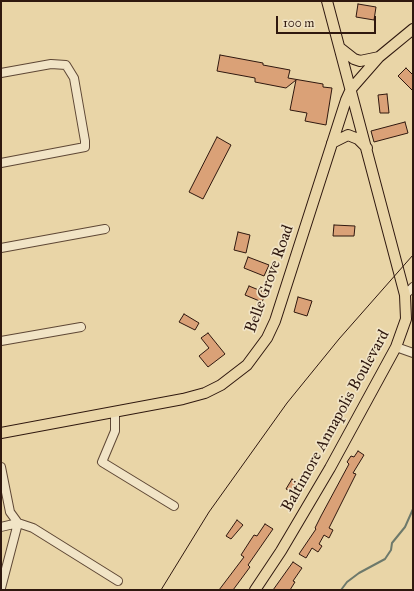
<!DOCTYPE html>
<style>
body{margin:0}
#map{position:relative;width:414px;height:591px;overflow:hidden;background:#e9d5a7;font-family:"IM FELL Great Primer",serif}
canvas{display:block}
.frame{position:absolute;inset:0;border:2px solid #2f180f;pointer-events:none}
.scale{position:absolute;left:276px;top:16px;width:100px;height:18px;box-sizing:border-box;border:2px solid #2f180f;border-top:0;padding-left:5px;font-size:12px;line-height:14px;white-space:nowrap;color:#2f180f;-webkit-text-stroke:3px #f1e4c6;paint-order:stroke}
</style>
<div id="map">
<canvas width="414" height="591"></canvas>
<div class="frame"></div>
<div class="scale">100 m</div>
</div>
<script>
const ctx = document.querySelector('canvas').getContext('2d');
ctx.lineJoin = 'round';
const shape = rows => new Path2D(rows.map(r => 'M' + r).join(''));
function strokePath(path, color, width, dash) { ctx.strokeStyle = color; ctx.lineWidth = width; ctx.lineCap = dash ? 'butt' : 'round'; ctx.setLineDash(dash || []); ctx.stroke(path); }
function paint(path, color) { ctx.fillStyle = color; ctx.fill(path, 'evenodd'); }
function label(font, color, halo, rows, align = 'center') {
  ctx.font = font + ' "IM FELL Great Primer",serif'; ctx.lineWidth = 3.5; ctx.setLineDash([]); ctx.textBaseline = 'middle'; ctx.strokeStyle = halo; ctx.fillStyle = color; for (const [text, x, y, turn = 0] of rows) {
    ctx.save(); ctx.translate(x, y); ctx.rotate((+turn || 0) * Math.PI / 180); ctx.textAlign = isNaN(turn) ? turn : align; if (halo) ctx.strokeText(text, 0, 0); ctx.fillText(text, 0, 0); ctx.restore();
  }
}
strokePath(shape([
 [341,590,347,582,359,573,385,559,391,550,392,543,405,527,413,509]
]), '#6d796b', 2);
const building = shape([
 [358,4,376,7,374,20,356,17,358,4],
 [220,55,263,63,263,65,290,70,288,78,323,84,323,87,332,88,326,125,305,121,307,113,290,110,296,80,286,88,255,82,255,78,217,71,220,55],
 [406,68,413,75,413,91,398,76,406,68],
 [387,94,389,113,380,113,378,95,387,94],
 [405,122,408,133,374,142,371,131,405,122],
 [217,137,231,145,203,199,189,192,217,137],
 [334,225,355,226,354,236,333,236,334,225],
 [238,232,250,235,246,253,234,250,238,232],
 [248,257,269,265,264,276,244,268,248,257],
 [249,286,266,293,262,302,245,295,249,286],
 [298,297,312,301,307,316,294,312,298,297],
 [184,314,199,323,195,330,179,322,184,314],
 [208,333,225,354,208,367,199,356,209,348,201,338,208,333],
 [358,451,364,455,353,473,356,474,329,528,333,530,329,538,324,535,319,544,322,546,318,552,312,548,306,558,299,554,316,529,315,528,321,516,349,464,347,462,351,456,354,457,358,451],
 [292,479,299,484,294,493,286,489,292,479],
 [237,520,243,525,231,539,226,536,237,520],
 [265,524,273,529,248,565,250,567,233,590,219,590,244,557,241,555,250,541,254,535,257,536,265,524],
 [293,562,302,568,293,581,295,582,290,590,273,590,293,562]
]);
paint(building, '#daa177');
strokePath(building, '#2f180f', 1);
const minor = shape([
 [1,73,51,64,66,65,74,78,85,141,85,147,1,163],
 [1,248,105,229],
 [405,295,413,287],
 [1,341,81,327],
 [396,347,413,353],
 [115,412,115,431,102,462,174,506],
 [1,467,10,512,18,523,1,588],
 [1,527,18,523,33,528,118,581]
]);
const major = shape([
 [340,48,354,59,360,61,379,57],
 [332,143,348,135,358,139,367,148],
 [1,433,183,399,205,393,221,385,247,365,267,338,275,321,346,100,351,89,379,57,413,29],
 [255,590,281,551,330,468,396,347,406,319,405,295,327,1]
]);
strokePath(minor, '#5e4735', 10);
strokePath(major, '#2f180f', 12);
strokePath(minor, '#f1e4c6', 8);
strokePath(major, '#e9d5a7', 10);
strokePath(shape([
 [161,590,209,512,287,403,339,339,413,255]
]), '#2f180f', 1);
label('16px', '#2f180f', '#f1e4c6', [
 ["Belle Grove Road",270,279,-70],
 ["Baltimore Annapolis Boulevard",336,421,-61]
]);
</script>
